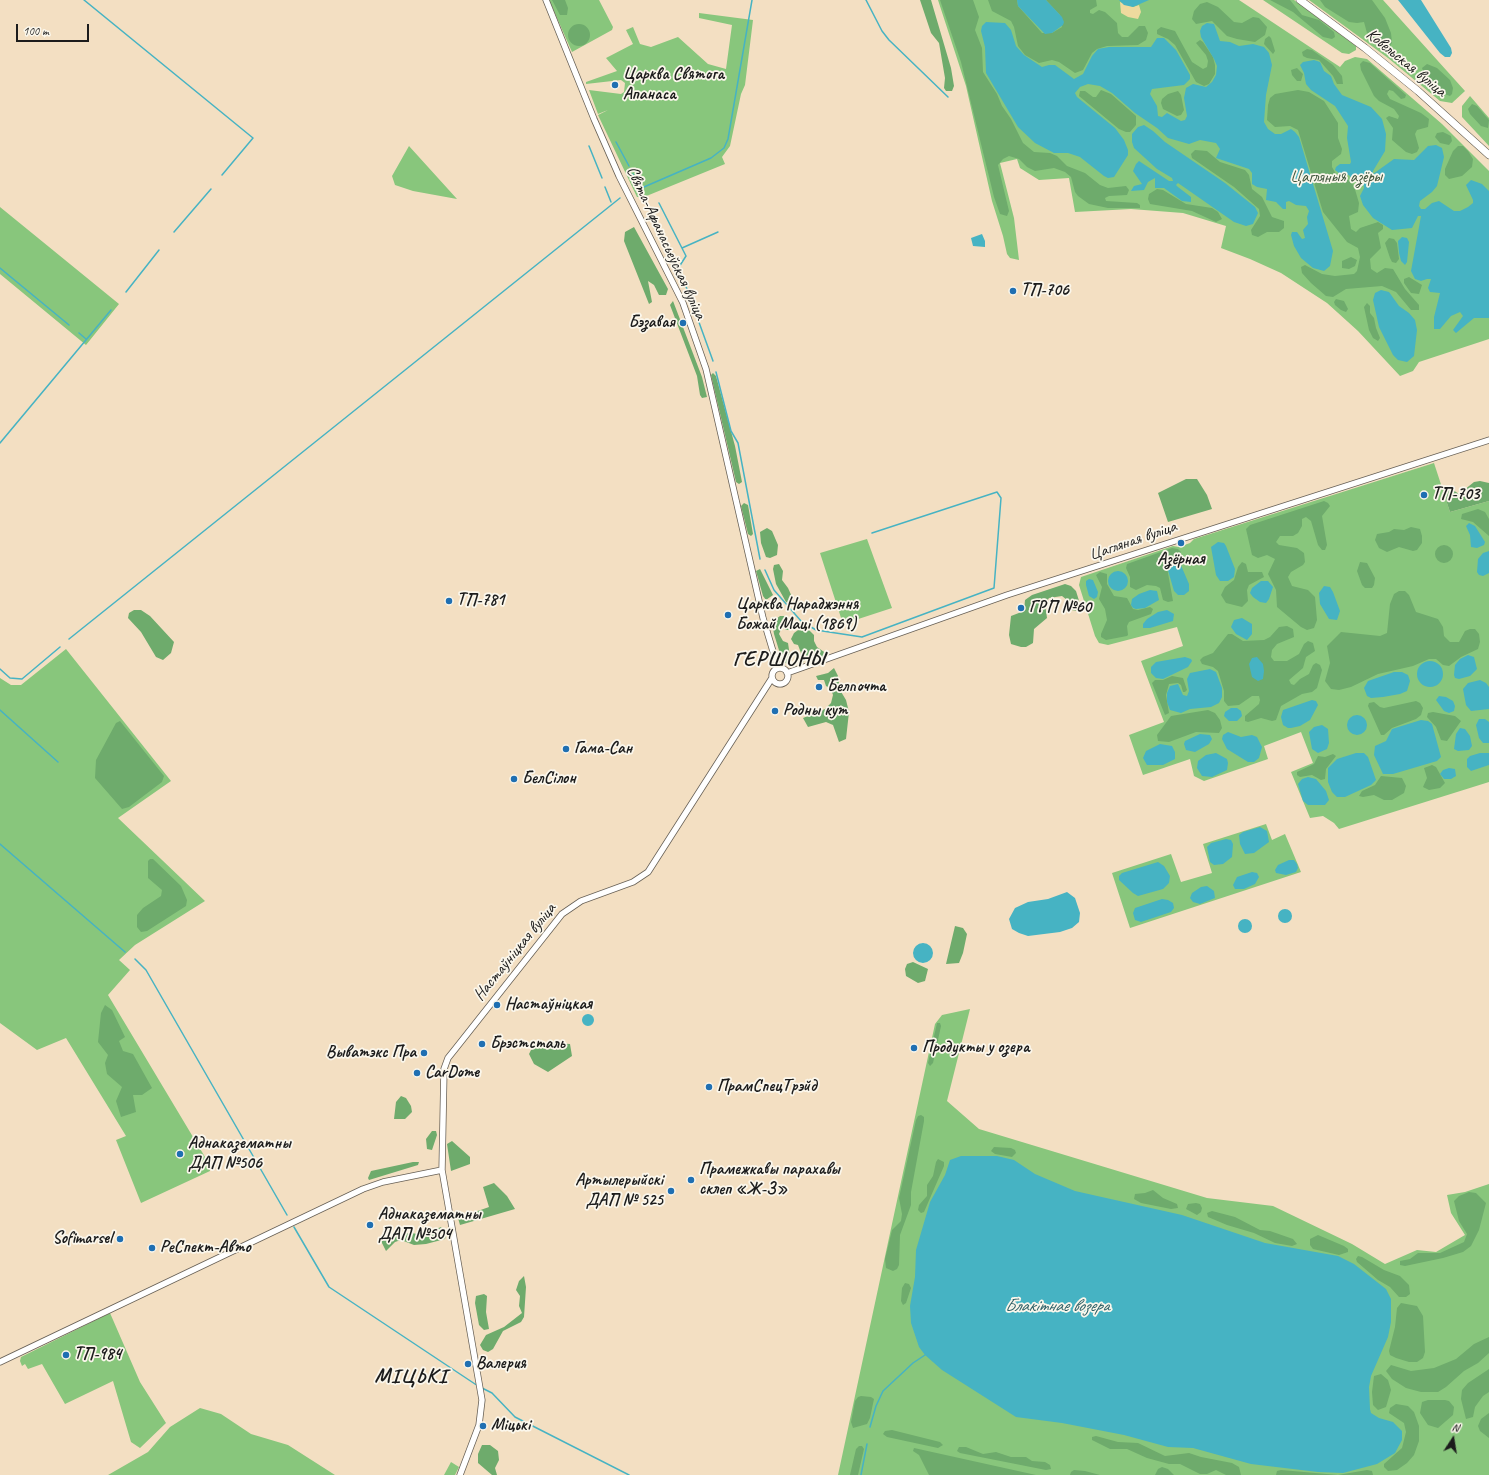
<!DOCTYPE html>
<meta charset="utf-8">
<style>
body{margin:0}
#map{position:relative;width:1489px;height:1475px;overflow:hidden;background:#f3dfc2;font-family:Caveat,sans-serif}
canvas{display:block}
.north{position:absolute;left:1433px;top:1419px;width:40px;height:40px;-webkit-text-stroke:3px #fbf7ec;paint-order:stroke;rotate:12deg;font-size:11px;font-weight:700;line-height:16px;text-align:center;color:#1c1c1c}
.north::after{content:'';display:block;margin:auto;width:14px;height:18px;background:#1c1c1c;clip-path:polygon(50% 0,100% 100%,50% 72%,0 100%)}
.scale{position:absolute;left:16px;top:24px;width:73px;height:18px;box-sizing:border-box;border:2px solid #1c1c1c;border-top:0;padding-left:5px;font-size:12px;line-height:14px;white-space:nowrap;color:#1c1c1c;-webkit-text-stroke:3px #fbf7ec;paint-order:stroke}
</style>
<div id="map">
<canvas width="1489" height="1475"></canvas>
<div class="north">N</div>
<div class="scale">100 m</div>
</div>
<script>
const ctx = document.querySelector('canvas').getContext('2d');
ctx.lineJoin = 'round';
function paint(path, color) { ctx.fillStyle = color; ctx.fill(path, 'evenodd'); }
const shape = rows => new Path2D(rows.map(r => 'M' + r).join(''));
function strokePath(path, color, width, dash) { ctx.strokeStyle = color; ctx.lineWidth = width; ctx.lineCap = dash ? 'butt' : 'round'; ctx.setLineDash(dash || []); ctx.stroke(path); }
function label(font, color, halo, rows, align = 'center') {
  ctx.font = font + ' Caveat,sans-serif'; ctx.lineWidth = 3.5; ctx.setLineDash([]); ctx.textBaseline = 'middle'; ctx.strokeStyle = halo; ctx.fillStyle = color; for (const [text, x, y, turn = 0] of rows) {
    ctx.save(); ctx.translate(x, y); ctx.rotate((+turn || 0) * Math.PI / 180); ctx.textAlign = isNaN(turn) ? turn : align; if (halo) ctx.strokeText(text, 0, 0); ctx.fillText(text, 0, 0); ctx.restore();
  }
}
paint(shape([
 [549,0,599,0,613,27,612,30,572,52],
 [938,0,1239,0,1340,67,1345,61,1355,57,1367,59,1442,124,1489,171,1489,339,1419,362,1413,371,1400,376,1358,331,1327,303,1281,273,1250,259,1221,248,1226,226,1183,213,1131,209,1075,212,1069,178,1039,180,1020,168,1017,159,1000,163,1014,218,1019,260,1010,258,1007,254,1003,236,992,201,966,86],
 [1263,0,1294,0,1356,46,1356,50,1349,54,1342,53],
 [1309,0,1383,0,1465,91,1452,103,1440,101,1388,58],
 [699,13,753,20,745,85,741,94,730,146,722,157,725,164,644,197,637,197,598,115,608,110,598,114,589,90,621,94,624,92,625,83,621,80,586,84,586,82,617,71,606,58,633,44,626,30,633,27,640,44,651,47,678,37,708,64,726,69,732,25,699,18],
 [1470,96,1489,118,1489,146,1462,117,1462,106],
 [409,146,457,199,413,191,395,185,392,176],
 [0,207,119,304,86,345,0,274],
 [1434,463,1450,512,1489,501,1489,782,1339,829,1334,823,1323,816,1310,818,1291,772,1313,763,1301,732,1264,746,1268,759,1204,781,1194,776,1190,759,1143,775,1129,735,1164,722,1141,661,1183,646,1177,627,1108,645,1099,643,1095,636,1079,585,1081,577,1173,546,1179,547,1190,543,1194,539],
 [867,539,892,608,843,624,820,553],
 [66,649,171,781,118,818,205,901,135,945,119,960,130,970,108,995,208,1162,210,1171,141,1203,116,1140,126,1136,66,1038,37,1050,0,1023,0,678,11,685,21,685],
 [1266,824,1272,840,1285,834,1301,872,1130,928,1112,873,1171,854,1181,882,1212,873,1203,844],
 [970,1009,947,1101,979,1129,1207,1198,1273,1206,1352,1244,1385,1264,1417,1250,1436,1252,1465,1235,1451,1213,1447,1195,1465,1192,1489,1184,1489,1475,838,1475,935,1024,942,1015],
 [110,1313,140,1382,166,1423,140,1448,131,1442,113,1381,65,1404,42,1364,28,1369,25,1364,22,1366,20,1361,21,1357],
 [200,1408,221,1414,251,1434,288,1445,335,1475,108,1475,148,1452,170,1427],
 [451,1462,459,1467,455,1475,444,1475]
]), '#88c67c');
paint(shape([
 [552,0,565,0,568,8,567,15,560,15],
 [920,0,931,0,951,68,954,86,952,91,946,91,944,88,945,78,939,43,931,33],
 [940,0,973,0,979,17,975,30,982,48,983,72,997,94,1002,106,1011,119,1023,143,1034,152,1050,153,1057,156,1067,166,1085,173,1100,185,1108,188,1126,186,1129,190,1127,195,1109,196,1105,198,1106,201,1137,203,1140,205,1140,208,1108,208,1089,204,1078,196,1075,192,1071,177,1065,172,1054,168,1035,171,1027,167,1019,159,1009,156,1003,159,998,165,1009,211,1007,216,1000,214,994,197,961,62],
 [988,0,1017,0,1018,6,1042,33,1052,33,1062,27,1060,15,1046,0,1096,0,1097,6,1090,10,1090,13,1093,14,1099,10,1105,12,1117,23,1118,33,1122,37,1128,37,1139,26,1145,26,1148,33,1146,40,1138,45,1107,46,1097,49,1092,53,1083,70,1075,73,1059,62,1052,60,1039,63,1025,55,1018,46,1014,27,1011,21,992,11],
 [1270,0,1290,0,1302,15,1319,20,1334,32,1335,37,1332,39,1323,37,1293,12],
 [1320,0,1372,0,1385,18,1391,33,1392,43,1390,46,1386,46,1373,38,1367,33,1364,22,1357,23,1349,22,1325,7],
 [1207,2,1218,7,1234,22,1242,23,1253,17,1259,18,1267,27,1265,35,1255,42,1237,39,1227,36,1212,21,1196,24,1192,19,1194,11,1200,4],
 '568 35a11 11 0 1 1 22 0a11 11 0 1 1-22 0Z',
 [1161,27,1175,31,1192,62,1203,69,1207,67,1208,61,1206,55,1196,43,1200,40,1203,42,1213,57,1215,65,1215,74,1209,84,1204,86,1196,82,1175,45,1168,39,1157,34,1157,30],
 [1269,36,1271,38,1275,51,1273,54,1264,44,1265,39],
 [1307,49,1312,50,1333,65,1342,76,1343,84,1337,84,1333,76,1319,60,1307,58,1303,56,1302,52],
 [1363,61,1370,63,1406,95,1405,98,1401,99,1393,91,1389,90,1387,94,1390,99,1421,113,1429,119,1428,127,1417,130,1415,134,1419,148,1417,152,1412,154,1406,152,1392,140,1393,128,1386,118,1389,116,1398,119,1399,116,1394,109,1379,101,1374,96,1361,70,1360,64],
 [1427,64,1437,68,1450,80,1453,88,1452,94,1450,96,1444,94,1424,74,1422,68],
 [1297,68,1303,74,1301,81,1297,81,1292,75,1291,70],
 [1101,90,1111,94,1136,116,1136,125,1130,132,1126,132,1119,129,1079,96,1080,91,1085,91,1093,97,1096,97],
 [1298,90,1309,92,1324,101,1338,123,1338,138,1342,149,1341,154,1332,161,1332,167,1336,174,1350,181,1354,186,1359,203,1358,212,1349,216,1351,229,1356,232,1360,228,1378,222,1383,225,1383,229,1378,233,1381,248,1370,259,1371,269,1377,273,1385,268,1393,269,1405,289,1419,305,1419,310,1411,310,1396,292,1382,286,1346,289,1333,297,1326,296,1311,283,1302,273,1301,267,1305,265,1322,274,1335,276,1354,274,1357,271,1360,257,1358,248,1347,242,1323,212,1298,130,1290,126,1275,127,1267,120,1268,105,1270,98,1275,94],
 [1178,91,1181,95,1184,110,1181,115,1177,116,1163,109,1161,103,1162,99,1168,94],
 [1472,104,1477,106,1489,120,1488,128,1481,126,1470,114,1468,109],
 [1443,132,1451,136,1452,141,1449,145,1440,143,1435,137,1437,133],
 [1458,146,1463,146,1468,151,1473,159,1472,167,1462,176,1449,179,1445,175,1445,169,1453,151],
 [1195,150,1207,151,1220,162,1245,170,1249,175,1252,189,1262,197,1272,217,1284,221,1284,228,1279,232,1267,232,1258,237,1252,235,1251,230,1260,216,1259,209,1234,187,1192,158,1191,154],
 [1157,189,1163,190,1186,204,1212,208,1218,212,1222,219,1216,222,1192,211,1150,204,1148,199,1149,194],
 [634,227,668,289,666,295,659,295,654,285,648,281,652,302,649,304,624,241,625,232],
 [1389,238,1394,239,1397,243,1399,259,1396,263,1392,262,1390,258,1385,243],
 [1351,257,1357,260,1355,266,1349,269,1342,268,1342,261],
 [1409,277,1422,285,1419,294,1411,293,1404,283,1404,279],
 [1336,299,1344,301,1348,309,1346,312,1341,310,1335,305,1334,302],
 [673,301,702,377,707,397,702,398,700,395,697,376,670,305],
 [1367,303,1370,306,1370,313,1374,318,1376,328,1380,338,1378,341,1373,338,1369,330,1364,307],
 [713,373,716,376,735,446,742,482,739,484,736,482,711,375],
 [1186,479,1197,479,1207,495,1212,509,1168,522,1158,493],
 [1480,481,1489,483,1489,501,1450,512,1442,488,1447,486,1459,494,1474,482],
 [1324,501,1328,503,1330,506,1322,516,1327,545,1325,550,1322,550,1318,545,1311,521,1306,517,1302,519,1302,526,1298,533,1293,536,1280,536,1276,542,1279,545,1297,548,1304,553,1305,562,1303,565,1291,572,1288,577,1292,586,1308,590,1315,597,1317,620,1314,628,1307,630,1301,627,1277,607,1276,590,1268,574,1275,559,1267,555,1258,558,1252,555,1246,529,1250,525],
 [744,503,748,505,753,534,751,536,748,534,741,506],
 [1478,509,1485,512,1489,519,1489,536,1473,522,1461,519,1462,514],
 [1411,527,1420,529,1422,536,1422,543,1417,550,1413,551,1399,547,1387,552,1379,548,1375,540,1377,534,1389,532,1394,529,1404,530],
 [767,528,772,531,778,545,777,555,770,558,766,557,761,543,760,532],
 '1435 554a9 9 0 1 1 18 0a9 9 0 1 1-18 0Z',
 [1172,548,1178,549,1181,552,1180,556,1171,557,1166,562,1173,601,1168,602,1163,600,1160,588,1156,586,1147,585,1136,590,1130,587,1130,577,1126,568,1127,564],
 [1242,562,1246,564,1248,572,1262,572,1264,577,1249,585,1247,590,1248,601,1242,607,1226,603,1221,595,1225,587,1234,580,1238,567],
 [1360,562,1367,563,1375,578,1374,585,1372,588,1365,588,1362,585,1357,571],
 [779,564,783,571,782,580,788,588,793,599,791,604,786,602,776,584,773,569,774,565],
 [760,569,773,595,766,600,763,596,756,571],
 [1100,572,1107,574,1107,584,1114,596,1127,598,1133,609,1138,610,1150,607,1153,609,1151,614,1129,622,1127,626,1128,635,1127,636,1106,640,1101,637,1101,634,1107,620,1105,609,1099,599,1102,587,1096,575],
 [1065,584,1071,586,1076,591,1080,604,1079,611,1071,610,1067,600,1062,596,1049,598,1045,604,1047,618,1034,629,1033,643,1026,647,1021,647,1011,644,1009,635,1011,616,1024,611,1025,600,1032,595],
 [1399,591,1405,591,1409,595,1416,612,1438,619,1443,627,1444,636,1450,642,1459,642,1465,631,1470,629,1475,629,1479,634,1480,642,1478,649,1461,657,1449,666,1443,665,1436,659,1429,659,1413,666,1378,674,1351,687,1339,690,1331,689,1325,681,1330,663,1327,646,1341,632,1380,636,1387,633,1390,604,1394,594],
 [134,610,141,610,150,616,174,642,171,653,163,660,156,657,141,632,128,618,129,613],
 [780,616,786,616,791,622,791,630,786,630,782,627,779,634,783,641,788,643,791,663,787,664,782,660,774,634,772,622],
 [1287,626,1293,629,1294,637,1277,644,1272,650,1271,657,1274,661,1287,661,1299,654,1304,644,1308,641,1313,643,1315,651,1306,657,1303,668,1289,680,1291,684,1294,685,1300,679,1309,674,1313,665,1316,663,1320,665,1322,670,1317,688,1312,692,1302,694,1281,706,1276,720,1272,721,1261,718,1248,722,1245,721,1245,716,1259,704,1260,700,1259,696,1252,696,1239,705,1228,706,1224,701,1224,691,1218,671,1213,667,1202,664,1200,660,1203,657,1213,653,1228,634,1232,634,1243,641,1264,640,1270,637,1279,627],
 [801,628,809,630,814,635,814,641,817,647,827,654,827,658,820,661,808,656,802,664,799,663,801,653,798,645,794,644,791,639,794,633],
 [834,668,838,676,840,690,846,700,849,712,846,739,839,742,833,725,826,722,808,727,803,718,825,709,831,703,833,695,831,689,826,686,824,680,818,680,816,676,828,673],
 [1172,676,1183,678,1187,690,1185,692,1183,692,1181,685,1178,683,1169,684,1166,695,1169,713,1165,715,1152,683,1155,680,1163,680],
 [1416,701,1420,703,1423,708,1421,715,1416,719,1392,728,1384,735,1381,735,1368,706,1369,703,1374,702,1380,707,1384,708],
 [1208,710,1215,713,1220,720,1222,728,1219,733,1196,732,1169,742,1158,741,1157,735,1171,716],
 [1433,712,1455,716,1461,721,1447,741,1441,740,1436,727,1427,717,1428,713],
 [120,721,164,776,162,782,129,807,122,809,95,778,96,760,116,723],
 [1333,754,1336,756,1326,769,1325,779,1321,780,1312,775,1300,777,1297,775,1297,772,1314,764,1318,756,1325,757],
 [1432,765,1436,767,1445,783,1440,788,1429,790,1423,787,1427,778,1424,768],
 [1381,776,1402,778,1406,786,1404,793,1392,800,1384,800,1374,795,1363,797,1359,796,1362,791,1375,785],
 [150,859,153,859,181,886,187,900,186,906,147,931,141,932,137,927,137,915,143,908,161,896,162,890,148,878,148,861],
 [955,926,963,928,967,934,963,953,959,963,946,964],
 [913,962,928,969,925,981,918,983,906,976,905,969,907,964],
 [105,1005,112,1010,125,1037,119,1041,123,1051,133,1054,152,1088,142,1095,133,1095,136,1112,121,1117,116,1101,122,1087,107,1074,105,1063,108,1055,98,1042,101,1013],
 [937,1023,940,1023,941,1026,933,1063,930,1066,928,1063],
 [535,1042,570,1044,572,1056,548,1072,534,1064,529,1054],
 [401,1096,406,1098,411,1106,412,1112,405,1119,394,1119,396,1102],
 [921,1115,924,1117,924,1121,911,1192,911,1205,900,1235,899,1265,897,1269,893,1271,886,1268,885,1259,892,1230,901,1221,902,1214,899,1198,916,1120,918,1116],
 [432,1131,436,1131,437,1135,432,1150,427,1149,426,1139],
 [452,1141,470,1157,470,1164,451,1171,447,1144],
 [994,1147,1011,1148,1015,1150,1016,1153,1012,1157,995,1154,991,1151],
 [938,1159,944,1162,944,1166,924,1212,921,1213,918,1210,919,1205,927,1196,927,1185,933,1176,936,1162],
 [413,1162,419,1162,418,1165,369,1180,368,1178,371,1171],
 [494,1183,507,1196,515,1209,460,1225,458,1218,489,1207,483,1187],
 [1153,1190,1163,1198,1177,1204,1178,1208,1171,1209,1141,1203,1134,1199,1135,1194,1145,1193],
 [1469,1192,1476,1193,1486,1203,1479,1230,1471,1246,1463,1252,1443,1258,1405,1266,1400,1265,1400,1261,1410,1259,1418,1253,1440,1253,1464,1242,1467,1234,1459,1221,1454,1201,1459,1196],
 [1196,1203,1200,1204,1202,1208,1201,1212,1197,1215,1186,1209,1188,1204],
 [1212,1211,1235,1217,1260,1230,1270,1231,1293,1239,1297,1244,1292,1246,1275,1243,1254,1233,1227,1225,1208,1217,1207,1213],
 [441,1227,447,1234,445,1239,426,1244,414,1245,401,1240,395,1242,386,1251,381,1241,383,1237,398,1234,412,1233,422,1235],
 [1318,1235,1344,1246,1348,1249,1348,1252,1339,1255,1313,1249,1310,1245,1310,1239],
 [1358,1256,1362,1257,1384,1270,1400,1276,1409,1285,1410,1294,1406,1297,1399,1297,1390,1287,1378,1280,1357,1262,1356,1259],
 [524,1276,526,1287,524,1317,521,1322,503,1331,493,1349,488,1352,483,1350,480,1345,486,1335,504,1327,522,1313,519,1306,520,1296,516,1290,519,1281],
 [905,1283,909,1284,911,1288,906,1303,903,1305,901,1301,902,1288],
 [484,1294,487,1296,486,1312,489,1329,484,1330,479,1325,475,1303,476,1296],
 [1401,1303,1417,1306,1423,1316,1425,1352,1423,1358,1417,1362,1409,1362,1396,1358,1390,1355,1389,1351,1395,1327,1397,1308],
 [1489,1337,1489,1353,1478,1363,1464,1371,1446,1387,1438,1392,1421,1392,1406,1388,1392,1379,1386,1371,1391,1365,1411,1371,1434,1368,1456,1359,1474,1344],
 [1489,1369,1489,1392,1483,1396,1475,1407,1473,1417,1466,1419,1461,1399,1462,1390,1468,1383],
 [1381,1374,1388,1380,1391,1390,1386,1407,1378,1410,1373,1405,1372,1392,1374,1376],
 [861,1396,871,1397,874,1399,870,1418,867,1424,853,1428,851,1422,855,1401,858,1397],
 [1445,1400,1449,1401,1454,1407,1453,1415,1438,1428,1428,1425,1420,1413,1422,1402,1428,1400],
 [1396,1404,1408,1406,1414,1412,1419,1426,1419,1441,1414,1455,1407,1463,1397,1470,1388,1471,1384,1467,1384,1464,1402,1448,1406,1432,1404,1423,1389,1413,1390,1408],
 [1489,1413,1489,1438,1480,1431,1478,1426,1481,1419],
 [892,1430,940,1442,943,1445,938,1448,887,1437,883,1434,885,1431],
 [1096,1436,1118,1442,1138,1443,1165,1456,1189,1453,1201,1457,1232,1463,1239,1467,1241,1475,1226,1475,1216,1470,1207,1474,1200,1474,1180,1464,1169,1464,1147,1458,1127,1449,1110,1449,1092,1440,1092,1437],
 [482,1445,490,1445,498,1451,499,1460,495,1468,497,1475,492,1475,478,1463,478,1454],
 [859,1446,862,1446,864,1449,858,1475,850,1475,856,1449],
 [959,1447,966,1447,983,1454,996,1452,1011,1457,1026,1457,1032,1461,1045,1462,1050,1465,1051,1469,1046,1470,960,1453,957,1451],
 [914,1448,1036,1475,929,1475,919,1455,913,1451],
 [1162,1467,1168,1469,1174,1475,1155,1475,1158,1469],
 [1074,1470,1085,1471,1100,1475,1070,1475,1071,1472],
 [1281,1470,1338,1475,1367,1470,1372,1471,1373,1475,1276,1475,1277,1471]
]), '#6eab6c');
paint(shape([
 [1120,2,1133,7,1139,5,1141,12,1138,19,1128,17,1121,13]
]), '#eeda9e');
paint(shape([
 [1017,0,1046,0,1062,17,1064,22,1063,25,1052,33,1045,34,1018,6],
 [1119,0,1149,0,1133,7,1124,5],
 [1398,0,1421,0,1451,48,1452,53,1450,57,1445,57,1440,53],
 [986,22,1005,23,1011,30,1016,46,1024,55,1042,67,1049,65,1055,65,1074,79,1083,74,1092,56,1098,49,1109,47,1151,47,1157,38,1164,38,1176,50,1190,75,1190,79,1184,85,1152,89,1150,94,1157,106,1158,116,1162,117,1167,113,1181,121,1185,120,1187,116,1184,98,1186,88,1193,84,1206,87,1212,82,1216,75,1217,66,1214,59,1201,37,1200,31,1202,26,1207,23,1214,24,1220,41,1230,42,1239,46,1253,44,1264,47,1269,53,1272,65,1266,95,1264,122,1268,129,1275,134,1281,134,1291,129,1295,132,1299,137,1333,251,1330,266,1324,271,1313,268,1301,258,1294,246,1291,235,1292,232,1297,232,1302,239,1305,238,1303,230,1308,224,1307,217,1309,211,1306,206,1296,205,1289,201,1286,202,1286,209,1283,209,1276,202,1266,200,1267,189,1257,187,1252,184,1252,173,1249,169,1216,158,1220,149,1216,143,1200,140,1189,144,1168,138,1157,128,1135,113,1112,93,1100,86,1088,84,1080,87,1075,93,1077,97,1115,128,1124,140,1128,150,1128,155,1114,177,1108,178,1104,176,1080,157,1068,153,1054,153,1035,143,1018,127,986,73,985,47,981,31,982,26],
 [1314,60,1320,62,1324,71,1331,76,1334,84,1342,95,1371,107,1382,119,1386,134,1385,151,1373,171,1373,174,1394,159,1414,160,1428,146,1436,145,1442,148,1444,157,1437,186,1432,192,1420,201,1419,206,1421,209,1425,209,1432,203,1439,201,1454,211,1460,211,1468,207,1473,203,1473,200,1466,185,1471,180,1482,184,1489,191,1489,318,1474,318,1456,333,1453,330,1463,316,1460,312,1451,316,1440,329,1434,329,1434,317,1440,293,1430,292,1428,288,1431,279,1427,279,1421,281,1415,279,1411,271,1421,216,1418,216,1412,228,1392,230,1373,218,1363,205,1360,196,1364,188,1363,182,1360,180,1354,182,1349,175,1339,173,1335,170,1336,167,1340,164,1350,164,1351,162,1347,138,1348,126,1335,106,1311,90,1306,84,1304,73,1300,65,1303,62],
 [1144,125,1153,131,1165,142,1225,183,1255,207,1258,213,1253,224,1246,226,1234,222,1178,183,1176,185,1178,187,1191,197,1191,202,1182,201,1164,188,1155,188,1155,178,1148,182,1144,190,1131,191,1134,186,1142,184,1133,171,1136,164,1139,161,1169,181,1173,181,1172,178,1157,169,1134,148,1132,142,1132,134,1138,127],
 [982,234,985,241,985,247,973,246,971,238],
 [1402,237,1407,238,1409,242,1407,262,1405,265,1401,261,1399,253,1398,241],
 [1381,290,1389,292,1399,306,1409,313,1415,320,1417,330,1414,356,1407,362,1398,360,1393,355,1379,327,1373,300,1375,293],
 [1469,523,1475,526,1485,542,1484,545,1477,548,1471,547,1470,535,1466,526],
 [1218,542,1224,543,1226,546,1235,569,1234,577,1228,581,1220,581,1216,575,1211,547],
 [1489,551,1489,573,1483,576,1479,575,1477,572,1478,559,1483,553],
 [1173,558,1178,560,1180,563,1189,584,1189,591,1184,595,1178,595,1174,591,1167,567,1169,560],
 '1108 581a10 10 0 1 1 20 0a10 10 0 1 1-20 0Z',
 [1089,579,1093,580,1098,592,1097,597,1094,599,1089,596,1086,585,1086,581],
 [1261,581,1268,581,1273,587,1269,599,1266,603,1260,602,1253,597,1250,593,1252,588],
 [1324,586,1330,587,1333,592,1340,611,1337,620,1329,619,1320,604,1319,593],
 [1150,590,1157,591,1159,600,1145,608,1136,609,1133,608,1131,605,1132,599,1139,594],
 [1167,610,1174,614,1173,621,1150,628,1143,628,1143,624,1147,619,1158,612],
 [1242,618,1252,624,1252,634,1247,640,1236,634,1231,627,1234,620],
 [1468,655,1474,657,1477,669,1470,676,1459,679,1455,678,1454,675,1455,665,1460,659],
 [1185,657,1191,659,1192,661,1188,667,1163,679,1156,678,1151,673,1151,667,1156,662],
 [1257,657,1263,664,1264,671,1263,679,1258,681,1252,677,1249,664,1252,658],
 '1417 674a13 13 0 1 1 26 0a13 13 0 1 1-26 0Z',
 [1210,669,1216,672,1222,688,1222,697,1219,703,1211,707,1190,709,1181,713,1170,710,1167,702,1167,693,1170,686,1178,684,1183,695,1187,696,1189,691,1187,679,1190,673],
 [1394,672,1402,672,1408,675,1410,681,1407,691,1400,694,1383,697,1371,698,1367,696,1364,688,1368,681],
 [1480,680,1486,683,1489,687,1489,709,1471,711,1466,705,1463,689,1468,683],
 [1439,696,1446,697,1453,701,1455,706,1454,711,1449,713,1444,711,1436,700],
 [1312,700,1316,701,1318,705,1310,720,1300,726,1291,728,1288,728,1283,725,1281,717,1283,710],
 [1231,708,1237,708,1241,711,1242,716,1237,721,1229,721,1224,716,1225,712],
 '1347 725a10 10 0 1 1 20 0a10 10 0 1 1-20 0Z',
 [1479,719,1485,719,1489,722,1489,743,1483,743,1479,738,1476,725],
 [1421,720,1428,721,1432,724,1441,757,1437,761,1393,774,1383,774,1374,755,1375,746,1386,741,1392,729],
 [1322,725,1328,729,1329,743,1327,749,1318,753,1312,749,1309,732,1314,727],
 [1460,728,1465,729,1470,736,1472,746,1469,750,1458,751,1454,749,1456,734],
 [1228,732,1241,737,1252,735,1257,737,1262,747,1259,758,1254,762,1248,762,1227,749,1222,739,1223,735],
 [1200,734,1210,735,1212,739,1209,744,1195,752,1186,750,1184,744,1185,741],
 [1160,744,1172,746,1175,752,1175,759,1163,765,1147,765,1143,758,1146,751],
 [1216,753,1227,759,1228,763,1227,770,1212,777,1202,776,1197,768,1198,761,1206,755],
 [1356,753,1364,753,1368,757,1376,780,1371,785,1345,797,1337,797,1332,792,1328,782,1328,768,1337,759],
 [1480,753,1489,753,1489,765,1471,771,1467,767,1467,759,1470,756],
 [1449,768,1455,769,1456,776,1451,779,1444,779,1440,774,1443,770],
 [1308,777,1316,779,1326,791,1329,800,1325,805,1308,805,1303,801,1298,784,1302,779],
 [1260,827,1267,831,1269,842,1254,853,1245,854,1240,844,1239,835,1243,832],
 [1226,839,1231,840,1233,844,1232,857,1223,864,1214,865,1210,862,1207,847,1211,843],
 [1289,860,1294,860,1297,864,1298,868,1296,872,1286,875,1276,873,1275,870,1278,865],
 [1158,862,1164,866,1170,876,1169,883,1163,889,1138,896,1133,893,1119,880,1119,876,1122,873],
 [1252,872,1257,873,1259,877,1255,884,1244,889,1235,889,1233,885,1237,877],
 [1207,886,1214,891,1215,898,1200,904,1193,902,1190,898,1192,893,1201,887],
 [1067,892,1075,898,1080,913,1079,922,1072,928,1060,932,1028,936,1019,933,1012,929,1009,919,1015,908,1028,902,1048,899],
 [1162,899,1168,900,1173,903,1174,908,1171,912,1141,922,1135,920,1133,913,1135,908],
 '1278 916a7 7 0 1 1 14 0a7 7 0 1 1-14 0Z',
 '1238 926a7 7 0 1 1 14 0a7 7 0 1 1-14 0Z',
 '913 953a10 10 0 1 1 20 0a10 10 0 1 1-20 0Z',
 '582 1020a6 6 0 1 1 12 0a6 6 0 1 1-12 0Z',
 [961,1156,997,1156,1014,1160,1035,1174,1075,1191,1182,1215,1265,1243,1338,1256,1354,1264,1386,1289,1391,1299,1391,1322,1388,1337,1371,1376,1369,1387,1370,1409,1371,1413,1379,1418,1393,1422,1402,1431,1402,1440,1395,1453,1377,1464,1343,1473,1318,1472,1251,1464,1193,1448,1168,1447,1124,1435,1062,1423,1016,1417,942,1370,925,1355,919,1347,911,1323,910,1306,915,1277,916,1250,930,1202,945,1175,950,1160]
]), '#46b3c3');
strokePath(shape([
 [84,0,253,138,222,175],
 [866,0,882,31,889,40,948,97],
 [616,142,629,166],
 [589,146,602,178],
 [633,174,641,189],
 [605,187,611,202],
 [637,190,711,158,724,148,728,139,752,0],
 [659,203,686,256,679,267,713,361],
 [174,232,211,189],
 [682,248,718,232],
 [0,268,69,325],
 [126,292,159,250],
 [79,333,86,339],
 [716,372,731,431,738,443,760,559],
 [0,443,111,310],
 [765,570,774,590,801,621,816,630,862,637,994,588,1001,498,997,492,872,533],
 [69,639,620,198],
 [0,669,10,678,22,679,60,647],
 [0,710,58,762],
 [0,844,125,952],
 [135,959,146,970,287,1215],
 [294,1227,329,1287,478,1386],
 [482,1388,492,1393,515,1417,629,1475],
 [870,1427,876,1406,883,1391,913,1363,925,1355],
 [861,1475,867,1444]
]), '#46b3c3', 1.5);
const tertiary = shape([
 [546,0,594,119,619,176,683,303,706,369,763,618,778,668],
 '772 676a8 8 0 1 1 16 0a8 8 0 1 1-16 0Z',
 [787,673,1007,595,1489,440],
 [0,1362,363,1189,383,1182,442,1170],
 [460,1475,479,1425,482,1400,442,1170,444,1069,448,1058,456,1048,562,914,581,901,633,882,648,872,772,678]
]);
const trunk = shape([
 [1300,0,1365,48,1418,91,1489,155]
]);
strokePath(tertiary, '#676056', 7);
strokePath(trunk, '#676056', 8);
strokePath(tertiary, '#fff', 5.5);
strokePath(trunk, '#fff', 7);
for (const [x, y, r, color] of [
 [615,85,4,"#1f6fb2"],
 [1013,291,4,"#1f6fb2"],
 [683,323,4,"#1f6fb2"],
 [1424,495,4,"#1f6fb2"],
 [1181,543,4,"#1f6fb2"],
 [449,601,4,"#1f6fb2"],
 [1021,608,4,"#1f6fb2"],
 [728,615,4,"#1f6fb2"],
 [819,687,4,"#1f6fb2"],
 [775,711,4,"#1f6fb2"],
 [566,749,4,"#1f6fb2"],
 [514,779,4,"#1f6fb2"],
 [497,1005,4,"#1f6fb2"],
 [482,1044,4,"#1f6fb2"],
 [914,1048,4,"#1f6fb2"],
 [424,1053,4,"#1f6fb2"],
 [417,1073,4,"#1f6fb2"],
 [709,1087,4,"#1f6fb2"],
 [180,1154,4,"#1f6fb2"],
 [691,1180,4,"#1f6fb2"],
 [671,1191,4,"#1f6fb2"],
 [370,1225,4,"#1f6fb2"],
 [120,1239,4,"#1f6fb2"],
 [152,1248,4,"#1f6fb2"],
 [66,1355,4,"#1f6fb2"],
 [468,1364,4,"#1f6fb2"],
 [483,1426,4,"#1f6fb2"]
]) { const dot = new Path2D(); dot.arc(x, y, r, 0, 2 * Math.PI); ctx.fillStyle = color; ctx.fill(dot); strokePath(dot, '#fbf7ec', 1.5); }
label('17px', '#1c1c1c', '#fbf7ec', [
 ["Ковельская вуліца",1406,63,39],
 ["Свята-Афанасьеўская вуліца",666,243,65],
 ["Цагляная вуліца",1133,541,-19],
 ["Настаўніцкая вуліца",515,952,-51]
]);
label('bold 17px', '#1c1c1c', '#fbf7ec', [
 ["Царква Святога",623,75],
 ["Апанаса",623,95],
 ["ТП-706",1021,291],
 ["Бэзавая",675,323,"right"],
 ["ТП-703",1432,495],
 ["Азёрная",1181,560,"center"],
 ["ТП-781",457,601],
 ["Царква Нараджэння",736,605],
 ["Божай Маці (1869)",736,625],
 ["ГРП №60",1029,608],
 ["Белпочта",827,687],
 ["Родны кут",783,711],
 ["Гама-Сан",574,749],
 ["БелСілон",522,779],
 ["Настаўніцкая",505,1005],
 ["Брэстсталь",490,1044],
 ["Продукты у озера",922,1048],
 ["Выватэкс Пра",416,1053,"right"],
 ["CarDome",425,1073],
 ["ПрамСпецТрэйд",717,1087],
 ["Аднаказематны",188,1144],
 ["ДАП №506",188,1164],
 ["Прамежкавы парахавы",699,1170],
 ["склеп «Ж-З»",699,1190],
 ["Артылерыйскі",663,1181,"right"],
 ["ДАП № 525",663,1201,"right"],
 ["Аднаказематны",378,1215],
 ["ДАП №504",378,1235],
 ["Sofimarsel",112,1239,"right"],
 ["РеСпект-Авто",160,1248],
 ["ТП-984",74,1355],
 ["Валерия",476,1364],
 ["Міцькі",491,1426]
], 'left');
label('17px', '#42583e', '#fbf7ec', [
 ["Цагляныя азёры",1336,178]
]);
label('italic 18px', '#2f6067', '#fbf7ec', [
 ["Блакітнае возера",1057,1306]
]);
ctx.letterSpacing = '1px';
label('bold 21px', '#1c1c1c', '#fbf7ec', [
 ["ГЕРШОНЫ",779,659],
 ["МІЦЬКІ",411,1376]
]);
ctx.letterSpacing = '0px';
</script>
